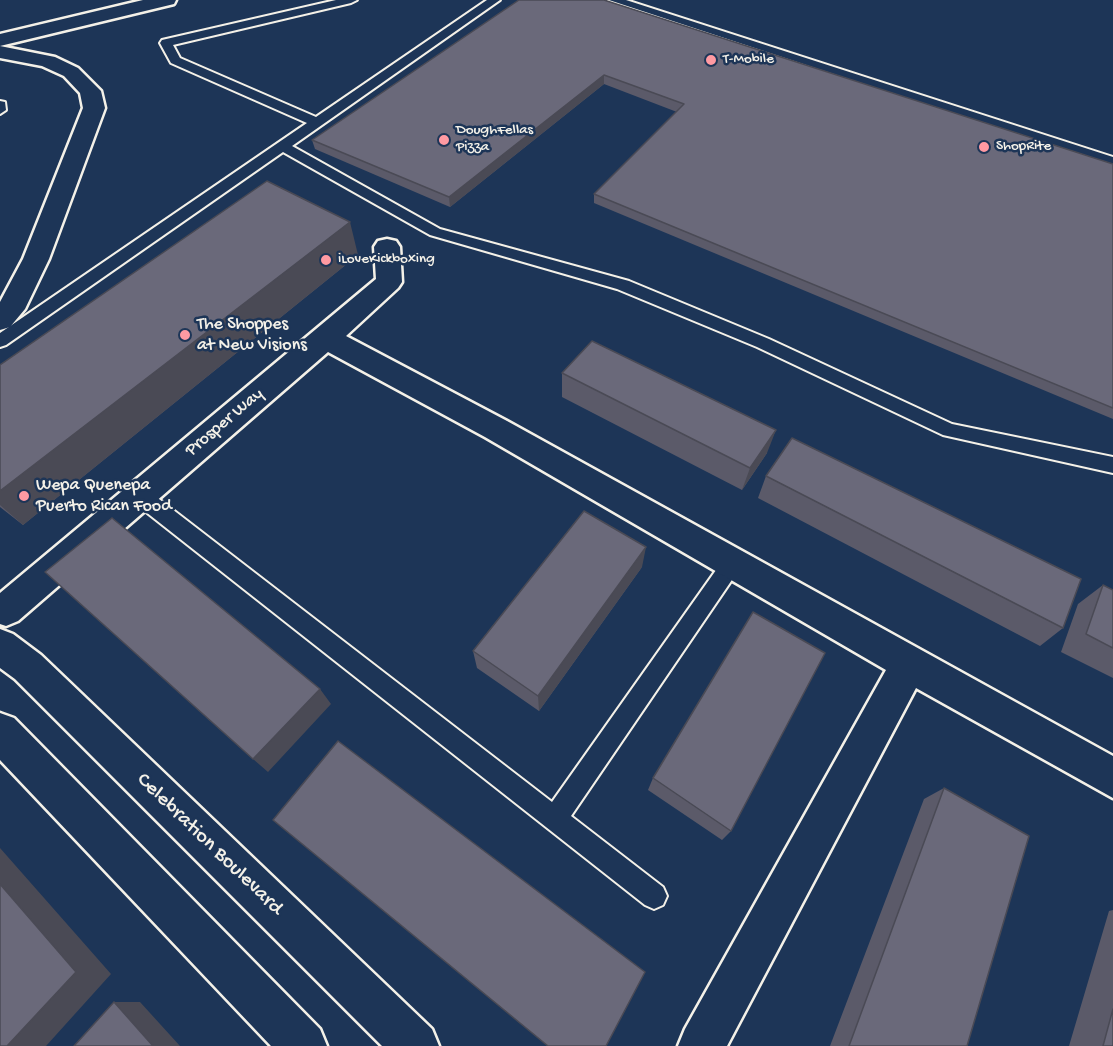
<!DOCTYPE html>
<style>
body{margin:0}
canvas{display:block;background:#1d3557}
</style>
<canvas width="1113" height="1046"></canvas>
<script>
const ctx = document.querySelector('canvas').getContext('2d');
ctx.lineJoin = 'round';
const shape = rows => new Path2D(rows.map(r => 'M' + r).join(''));
function strokePath(path, color, width, dash) { ctx.strokeStyle = color; ctx.lineWidth = width; ctx.lineCap = dash ? 'butt' : 'round'; ctx.setLineDash(dash || []); ctx.stroke(path); }
function paint(path, color) { ctx.fillStyle = color; ctx.fill(path, 'evenodd'); }
function label(font, color, halo, rows, align = 'center') {
  ctx.font = font + ' "Gochi Hand",sans-serif'; ctx.lineWidth = 5; ctx.setLineDash([]); ctx.textBaseline = 'middle'; ctx.strokeStyle = halo; ctx.fillStyle = color; for (const [text, x, y, turn = 0] of rows) {
    ctx.save(); ctx.translate(x, y); ctx.rotate((+turn || 0) * Math.PI / 180); ctx.textAlign = isNaN(turn) ? turn : align; if (halo) ctx.strokeText(text, 0, 0); ctx.fillText(text, 0, 0); ctx.restore();
  }
}
const lane = shape([
 [336,0,357,0,351,3,173,45,180,58,316,117,487,0,500,0,292,146,440,229,629,281,769,339,952,424,1113,457,1113,473,943,435,757,347,617,289,430,235,283,152,6,345,0,347,0,333,307,123,171,63,160,43,162,40,336,0],
 [609,0,626,0,1113,157,1113,166,609,0],
 [0,101,5,102,6,110,0,114,0,101],
 [139,487,146,489,552,802,726,556,733,553,740,556,743,562,740,568,571,816,663,887,667,896,663,905,654,909,645,905,132,501,129,495,132,489,139,487]
]);
const street = shape([
 [387,239,396,241,400,247,402,282,398,288,346,336,507,421,1113,756,1113,798,916,688,727,1046,678,1046,685,1029,886,670,485,437,328,352,18,621,6,626,0,624,0,593,376,279,374,247,378,241,387,239],
 [0,629,13,634,41,655,432,1029,439,1046,382,1046,15,679,0,668,0,629],
 [0,713,14,718,320,1029,327,1046,271,1046,0,760,0,713]
]);
const primary = shape([
 [143,0,176,0,174,4,0,46,55,57,78,68,101,91,105,108,49,259,25,309,10,327,0,330,0,302,23,259,83,108,80,93,64,76,42,66,0,58,0,34,143,0]
]);
strokePath(lane, '#f4f1e8', 4);
strokePath(street, '#f4f1e8', 5);
strokePath(primary, '#f4f1e8', 5);
paint(lane, '#1d3557');
paint(street, '#1d3557');
paint(primary, '#1d3557');
paint(shape([
 [519,0,1113,164,1113,419,594,203,594,194,677,112,604,84,450,207,315,149,312,140],
 [358,255,23,525,0,507,0,365],
 [562,373,767,453,742,490,562,397],
 [766,476,1063,628,1040,646,758,498],
 [642,567,539,711,477,668,473,651],
 [1103,585,1113,590,1113,678,1061,652,1078,604],
 [653,778,731,831,722,840,648,790],
 [944,788,967,1046,830,1046,924,799],
 [1113,910,1113,1046,1069,1046,1109,911]
]), '#5b5a69');
paint(shape([
 [604,75,604,84,450,207,449,197],
 [350,222,358,255,23,525,0,505,0,491],
 [776,430,767,453,742,490,750,468],
 [646,547,642,567,539,711,538,696],
 [320,689,331,704,268,772,253,759],
 [0,848,111,974,46,1046,7,1046,0,884],
 [114,1002,140,1002,180,1046,153,1046]
]), '#4a4a55');
const building = shape([
 [519,0,604,0,1113,164,1113,408,594,194,684,104,604,75,449,197,312,140,519,0],
 [267,181,350,222,0,491,0,365,267,181],
 [592,341,776,430,750,468,562,373,592,341],
 [792,438,1081,579,1063,628,766,476,792,438],
 [584,511,646,547,538,696,473,651,584,511],
 [112,518,320,689,253,759,45,572,112,518],
 [1103,585,1113,590,1113,648,1086,634,1103,585],
 [753,612,825,653,731,831,653,778,753,612],
 [338,741,645,972,606,1046,548,1046,273,820,338,741],
 [944,788,1029,836,967,1046,849,1046,944,788],
 [0,884,76,972,7,1046,0,1046,0,884],
 [114,1002,153,1046,74,1046,114,1002],
 [1113,1009,1113,1046,1103,1046,1113,1009]
]);
paint(building, '#6a697a');
strokePath(building, '#4a4a55', 1.5);
for (const [x, y, r, color] of [
 [711,60,6,"#ff9aa2"],
 [444,140,6,"#ff9aa2"],
 [984,147,6,"#ff9aa2"],
 [326,260,6,"#ff9aa2"],
 [185,335,6,"#ff9aa2"],
 [24,496,6,"#ff9aa2"]
]) { const dot = new Path2D(); dot.arc(x, y, r, 0, 2 * Math.PI); ctx.fillStyle = color; ctx.fill(dot); strokePath(dot, '#1d3557', 2); }
label('15px', '#f4f1e8', '#1d3557', [
 ["T-Mobile",723,60],
 ["DoughFellas",456,131],
 ["Pizza",456,148],
 ["ShopRite",996,147],
 ["iLoveKickboxing",338,260]
], 'left');
label('18px', '#f4f1e8', '#1d3557', [
 ["The Shoppes",197,325],
 ["at New Visions",197,346],
 ["Wepa Quenepa",36,486],
 ["Puerto Rican Food",36,507]
], 'left');
label('18px', '#f4f1e8', '#1d3557', [
 ["Prosper Way",225,423,-40]
]);
label('21px', '#f4f1e8', '#1d3557', [
 ["Celebration Boulevard",209,845,44]
]);
</script>
